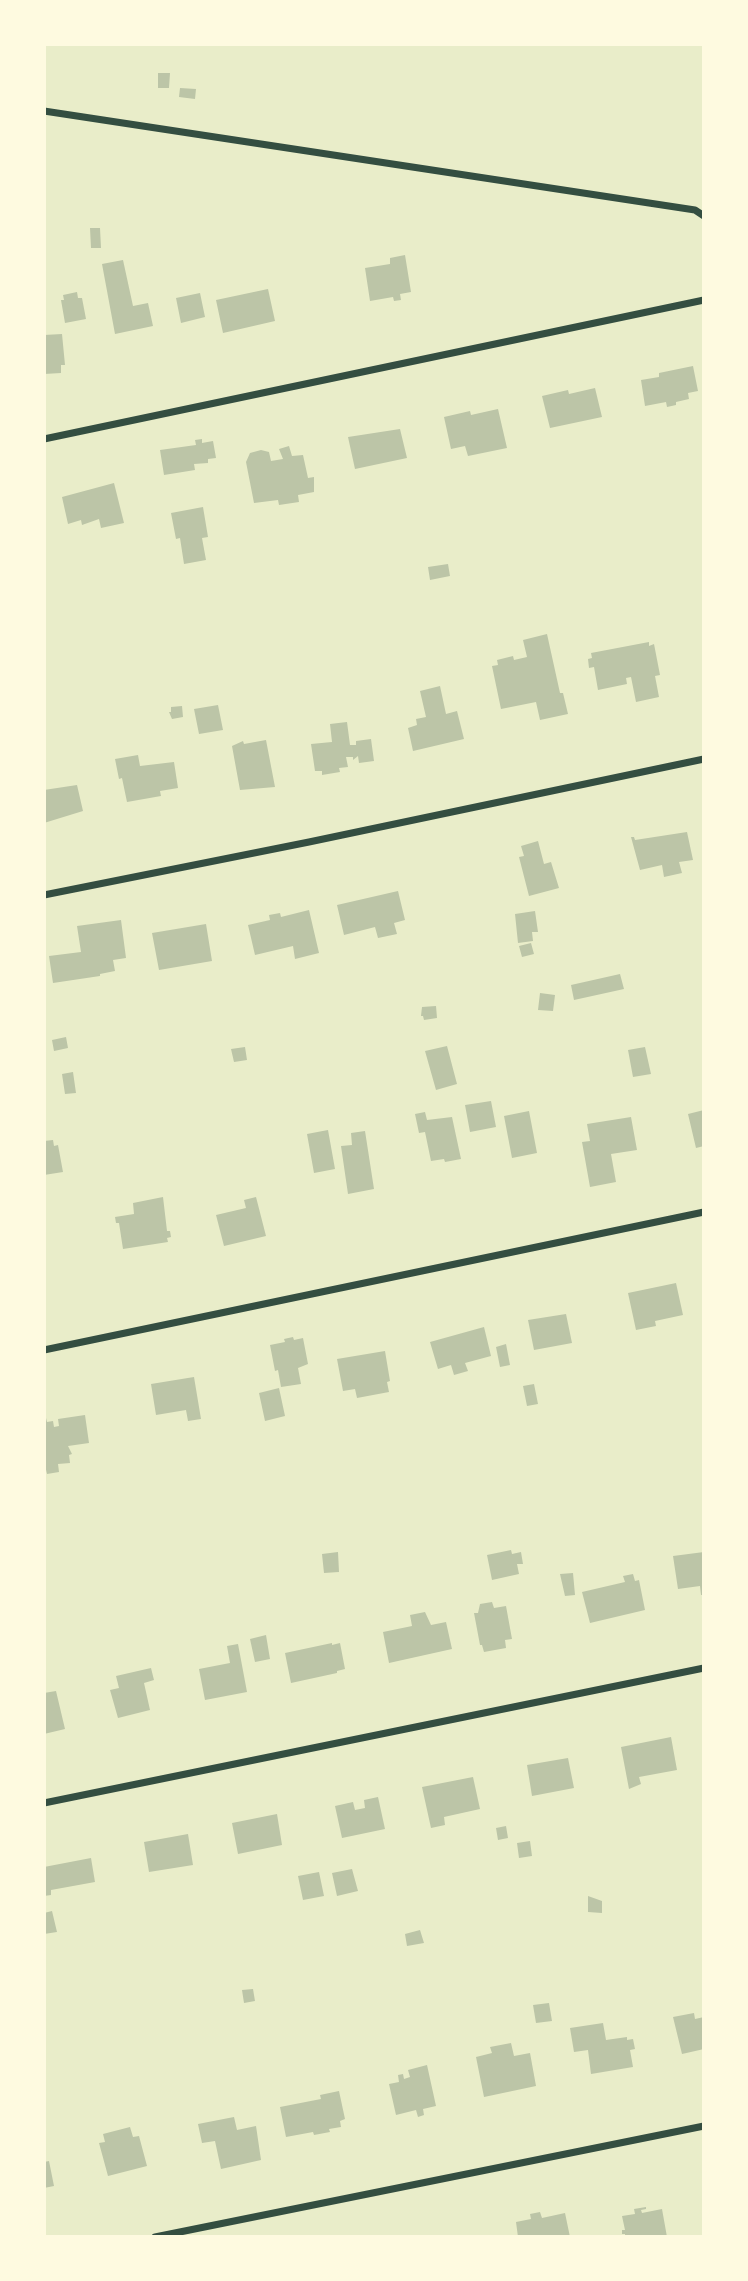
<!DOCTYPE html>
<style>
body{margin:0}
#map{position:relative;width:748px;height:2281px;overflow:hidden;background:#e9edc9;font-family:"Noto Sans",sans-serif}
canvas{display:block}
.frame{position:absolute;inset:0;border:46px solid #fefae0;pointer-events:none}
</style>
<div id="map">
<canvas width="748" height="2281"></canvas>
<div class="frame"></div>
</div>
<script>
const ctx = document.querySelector('canvas').getContext('2d');
ctx.lineJoin = 'round';
function paint(path, color) { ctx.fillStyle = color; ctx.fill(path, 'evenodd'); }
const shape = rows => new Path2D(rows.map(r => 'M' + r).join(''));
function strokePath(path, color, width, dash) { ctx.strokeStyle = color; ctx.lineWidth = width; ctx.lineCap = dash ? 'butt' : 'round'; ctx.setLineDash(dash || []); ctx.stroke(path); }
paint(shape([
 [158,73,170,73,169,88,158,88],
 [180,88,196,89,195,99,179,97],
 [90,228,100,228,101,248,91,248],
 [405,255,411,292,400,294,401,300,394,301,393,297,370,301,365,268,390,264,390,258],
 [123,260,133,306,148,303,153,326,115,334,102,264],
 [268,289,275,321,223,333,216,300],
 [77,292,78,298,82,298,86,319,65,323,61,300,64,300,63,295],
 [200,293,205,317,181,323,176,298],
 [62,334,65,365,61,365,61,373,44,374,44,335],
 [693,366,698,391,688,393,689,399,676,402,676,405,667,407,666,402,645,406,641,380,659,377,659,373],
 [595,388,602,417,550,428,542,396,568,390,569,394],
 [498,409,507,448,468,456,465,446,451,449,444,417,470,411,471,415],
 [400,429,407,458,355,469,348,437],
 [202,439,202,443,213,441,216,458,208,459,208,463,194,464,195,470,164,475,160,450,196,445,195,440],
 [289,446,292,456,303,455,308,478,314,477,314,492,298,495,299,502,279,505,278,500,254,503,246,462,250,453,261,450,269,452,271,461,283,459,279,449],
 [114,483,124,523,101,528,99,519,82,525,81,520,68,524,62,497],
 [203,507,208,537,202,538,206,560,184,564,180,538,176,539,171,513],
 [448,564,450,576,430,580,428,567],
 [547,634,560,693,563,693,568,714,540,720,536,702,501,709,492,666,498,665,497,660,513,656,514,660,527,657,523,640],
 [649,642,649,646,654,644,660,675,655,676,659,697,636,702,631,677,626,678,627,684,598,690,594,667,589,668,588,659,592,658,591,653],
 [440,686,446,714,457,711,464,739,413,751,408,728,417,725,416,719,426,717,420,691],
 [218,705,223,730,199,734,194,709],
 [182,706,183,717,172,719,169,712,171,712,171,707],
 [347,722,350,745,356,745,356,741,371,739,374,761,359,763,358,756,353,760,353,757,346,757,348,767,339,768,340,772,322,775,322,771,315,771,311,744,332,742,330,724],
 [266,740,275,787,240,790,232,746,243,741,244,744],
 [138,755,140,766,174,762,178,788,160,791,161,796,127,802,122,778,119,779,115,759],
 [77,785,83,811,44,823,44,790],
 [687,832,693,860,679,862,682,873,664,877,662,865,640,870,631,837,634,837,635,840],
 [538,841,544,864,551,862,559,888,529,896,519,857,524,856,521,846],
 [398,891,405,920,394,923,397,934,378,938,375,927,344,935,337,905],
 [309,910,319,953,295,959,293,946,255,955,248,925,270,920,269,915,280,913,281,917],
 [535,911,538,932,532,932,533,941,518,943,515,914],
 [121,920,126,958,113,960,115,971,100,974,100,976,53,983,49,956,81,952,77,926],
 [206,924,212,961,159,970,152,933],
 [531,943,534,954,522,957,519,946],
 [620,974,624,989,574,1000,571,985],
 [540,993,555,995,553,1011,538,1010],
 [436,1006,437,1018,424,1020,423,1016,421,1016,422,1007],
 [66,1037,68,1048,54,1051,52,1040],
 [447,1046,457,1084,436,1090,425,1051],
 [245,1047,247,1060,234,1062,231,1049],
 [645,1047,651,1074,633,1077,628,1050],
 [73,1072,76,1093,65,1094,62,1074],
 [491,1101,496,1127,470,1132,465,1105],
 [704,1110,704,1146,696,1148,688,1114],
 [529,1111,537,1153,512,1158,504,1116],
 [425,1112,427,1120,452,1117,461,1159,445,1162,444,1159,431,1161,425,1132,419,1133,415,1114],
 [631,1117,637,1150,611,1154,616,1182,590,1187,582,1142,590,1141,587,1124],
 [328,1130,335,1169,314,1173,307,1134],
 [365,1131,374,1189,348,1194,341,1146,352,1145,351,1133],
 [53,1140,54,1146,58,1145,63,1172,44,1175,44,1141],
 [163,1197,167,1231,170,1231,171,1237,167,1238,168,1242,123,1249,119,1223,116,1223,115,1217,134,1214,133,1203],
 [256,1197,266,1236,224,1246,216,1215,246,1208,244,1200],
 [676,1283,683,1315,655,1321,656,1326,636,1330,628,1293],
 [566,1314,572,1343,534,1350,528,1320],
 [484,1327,491,1356,465,1363,468,1371,454,1375,451,1365,438,1369,430,1342],
 [293,1337,294,1340,303,1338,308,1364,298,1368,301,1384,281,1387,278,1370,275,1371,270,1345,285,1342,284,1339],
 [506,1344,510,1365,500,1367,496,1347],
 [385,1351,390,1381,387,1382,389,1392,357,1398,355,1389,343,1391,337,1359],
 [194,1377,201,1419,188,1421,186,1410,156,1415,151,1384],
 [534,1384,538,1404,527,1406,523,1386],
 [279,1388,285,1416,265,1421,259,1393],
 [85,1415,89,1443,68,1446,72,1454,69,1455,70,1463,58,1464,59,1472,47,1474,44,1461,44,1419,46,1418,47,1422,53,1421,54,1427,59,1426,58,1419],
 [511,1550,512,1554,521,1552,523,1564,517,1564,519,1574,492,1580,487,1555],
 [338,1552,339,1572,324,1573,322,1554],
 [704,1552,704,1595,701,1595,700,1586,678,1589,673,1556],
 [573,1573,575,1595,565,1596,560,1574],
 [633,1574,635,1581,639,1580,645,1610,590,1623,582,1592,625,1582,623,1576],
 [492,1602,494,1608,506,1606,512,1639,505,1640,506,1648,484,1652,482,1645,480,1645,474,1613,478,1613,480,1604],
 [425,1612,431,1625,446,1622,452,1649,389,1663,383,1632,412,1626,410,1615],
 [266,1635,270,1659,255,1662,250,1639],
 [332,1643,332,1645,340,1643,345,1669,337,1671,337,1673,291,1683,285,1653],
 [238,1644,247,1692,205,1700,199,1669,230,1663,227,1646],
 [151,1668,154,1680,144,1683,150,1710,118,1718,110,1690,119,1688,116,1676],
 [56,1691,65,1729,44,1734,44,1693],
 [671,1737,677,1770,639,1777,641,1784,629,1789,621,1747],
 [568,1758,574,1788,532,1796,527,1765],
 [473,1777,480,1809,444,1817,445,1825,431,1828,422,1787],
 [378,1797,385,1829,342,1838,335,1806,353,1802,355,1810,365,1808,364,1800],
 [277,1814,282,1845,238,1854,232,1823],
 [506,1826,508,1838,498,1840,496,1828],
 [188,1834,193,1865,149,1872,144,1842],
 [530,1841,532,1856,519,1858,517,1843],
 [91,1858,95,1882,51,1890,51,1895,44,1896,44,1867],
 [352,1869,358,1891,337,1896,332,1873],
 [319,1872,324,1896,303,1900,298,1876],
 [588,1896,602,1901,602,1913,588,1912],
 [52,1911,57,1932,44,1934,44,1913],
 [420,1930,424,1943,407,1946,405,1934],
 [253,1989,255,2001,244,2003,242,1990],
 [549,2003,552,2021,536,2023,533,2005],
 [694,2013,695,2019,704,2017,704,2049,682,2054,673,2017],
 [603,2023,606,2040,627,2037,627,2040,633,2039,635,2049,630,2050,633,2067,591,2074,588,2050,574,2052,570,2028],
 [511,2043,514,2056,530,2053,536,2086,484,2097,476,2057,492,2053,490,2047],
 [427,2065,436,2106,423,2109,424,2115,418,2117,416,2110,396,2115,389,2084,399,2082,398,2075,403,2074,404,2079,410,2077,408,2070],
 [339,2091,345,2119,340,2121,341,2127,329,2129,330,2132,314,2135,313,2132,286,2137,280,2107,321,2099,320,2095],
 [234,2117,237,2130,256,2126,261,2160,221,2169,215,2141,202,2143,198,2124],
 [130,2127,133,2137,139,2136,147,2166,108,2176,99,2143,105,2142,103,2134],
 [49,2161,54,2186,44,2188,44,2162],
 [646,2207,646,2209,641,2210,642,2213,662,2209,667,2237,625,2237,625,2234,622,2234,622,2230,625,2230,622,2216,635,2214,634,2209],
 [540,2212,542,2218,565,2213,570,2237,518,2237,516,2222,531,2219,530,2214]
]), '#bcc5a7');
strokePath(shape([
 [44,111,695,210,704,216],
 [44,439,704,300],
 [44,895,309,842,704,759],
 [44,1350,704,1212],
 [44,1803,704,1668],
 [155,2237,704,2126]
]), '#344e41', 7);
</script>
